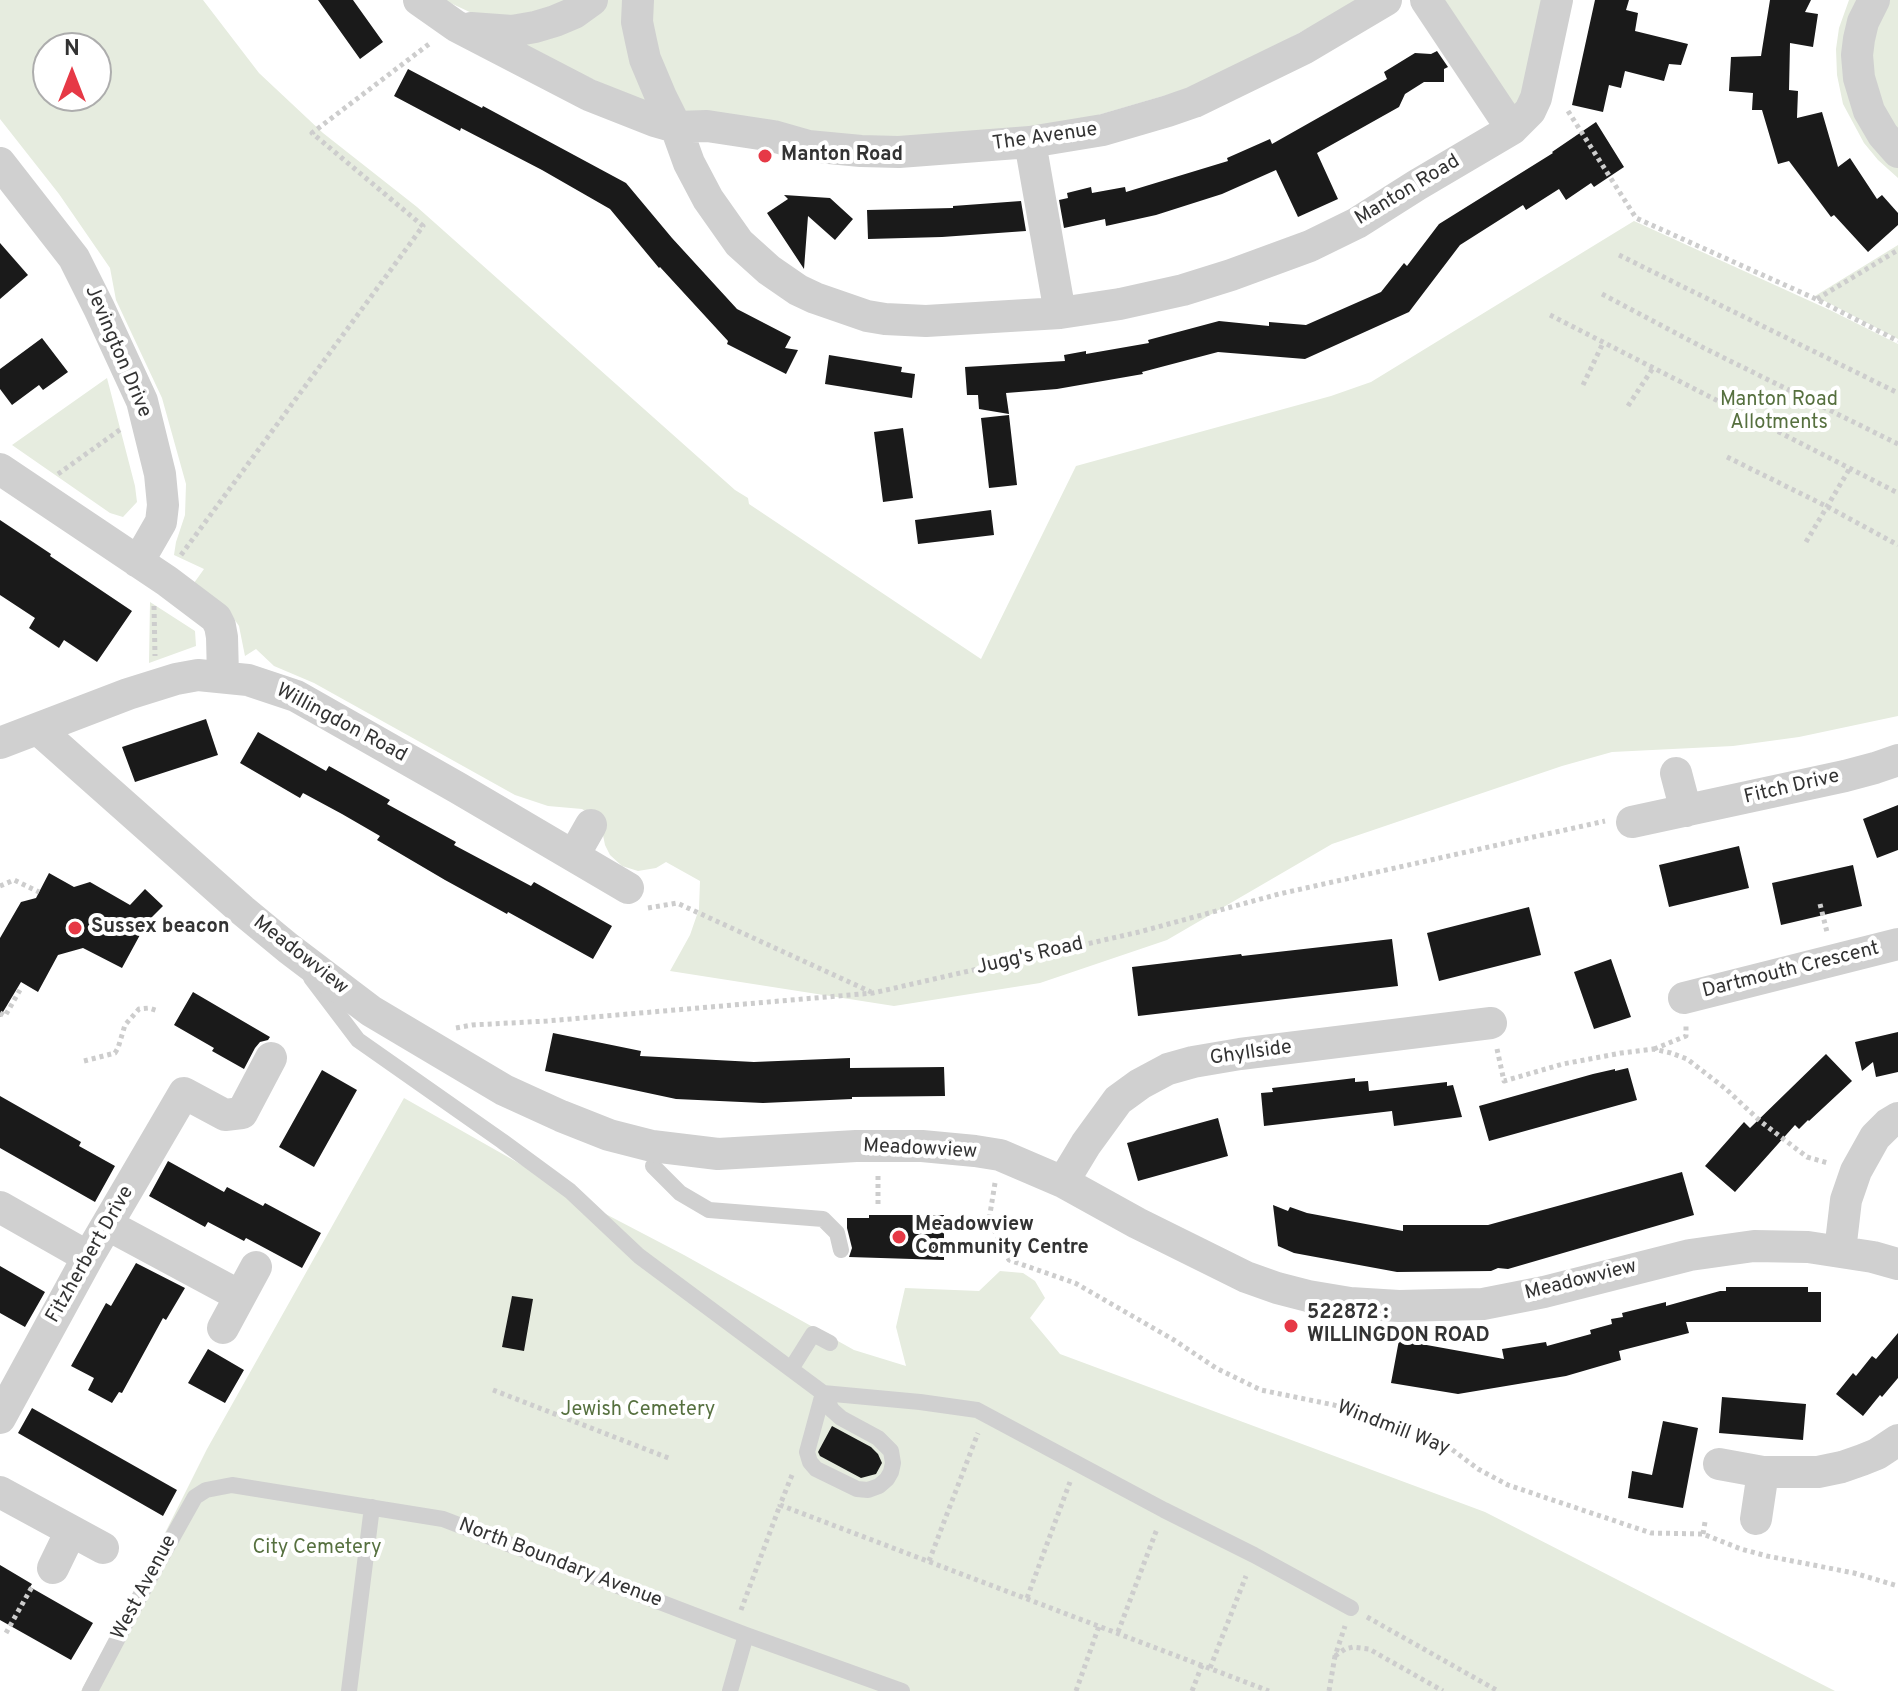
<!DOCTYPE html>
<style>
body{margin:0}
#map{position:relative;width:1898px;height:1691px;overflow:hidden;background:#fff;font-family:Overpass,sans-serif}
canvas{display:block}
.north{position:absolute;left:32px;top:32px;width:80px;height:80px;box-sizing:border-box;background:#fff;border:2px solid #adadad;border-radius:50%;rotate:0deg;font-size:22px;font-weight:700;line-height:32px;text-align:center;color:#333}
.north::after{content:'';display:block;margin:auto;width:28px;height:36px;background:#e63946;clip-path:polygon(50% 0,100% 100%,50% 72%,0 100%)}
</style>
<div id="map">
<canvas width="1898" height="1691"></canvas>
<div class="north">N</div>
</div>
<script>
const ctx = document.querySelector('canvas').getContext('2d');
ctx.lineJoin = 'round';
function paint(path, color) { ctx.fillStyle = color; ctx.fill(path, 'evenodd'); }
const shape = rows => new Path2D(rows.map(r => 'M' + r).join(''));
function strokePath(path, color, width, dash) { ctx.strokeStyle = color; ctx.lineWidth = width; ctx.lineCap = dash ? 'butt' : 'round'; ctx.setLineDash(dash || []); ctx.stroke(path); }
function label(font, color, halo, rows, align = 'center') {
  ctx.font = font + ' Overpass,sans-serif'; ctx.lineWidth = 8; ctx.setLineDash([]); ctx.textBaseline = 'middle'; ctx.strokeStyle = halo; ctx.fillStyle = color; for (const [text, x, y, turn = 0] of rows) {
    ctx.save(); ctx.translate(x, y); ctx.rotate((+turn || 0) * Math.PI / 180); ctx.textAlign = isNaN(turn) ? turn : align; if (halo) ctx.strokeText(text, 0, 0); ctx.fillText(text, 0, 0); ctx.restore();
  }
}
paint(shape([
 [0,0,203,0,259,73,323,133,417,207,735,490,748,498,749,504,981,659,1076,466,1331,396,1371,382,1634,221,1832,311,1898,344,1898,716,1799,737,1733,746,1612,752,1562,766,1332,844,1167,940,1040,983,894,1006,670,971,690,935,699,909,700,881,666,862,656,868,638,871,622,866,610,855,605,845,603,835,605,823,582,809,548,806,515,795,314,683,274,666,256,649,245,656,239,626,232,616,194,583,204,569,174,555,176,542,185,515,186,484,162,398,116,300,110,268,59,194,0,119],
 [48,48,96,48,96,96,48,96],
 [444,0,573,0,538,16,476,15],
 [603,0,628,0,653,108,515,42],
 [642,0,1361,0,1201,85,1064,125,904,141,717,123,684,110,671,98],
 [1435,0,1547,0,1520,113],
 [1849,0,1898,0,1898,178,1878,160,1864,143,1843,104,1837,75,1836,49,1839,28],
 [1898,245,1898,339,1815,296],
 [107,378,135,486,137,502,123,517,110,513,12,445],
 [150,602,195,631,196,646,149,663],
 [404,1098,515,1161,575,1198,684,1255,854,1350,906,1366,896,1327,905,1288,979,1291,1000,1271,1023,1273,1035,1281,1045,1298,1030,1318,1060,1354,1485,1512,1835,1691,81,1691,140,1583,207,1449]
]), '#e6ecdf');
paint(shape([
 [318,0,353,0,383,42,360,59],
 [1595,0,1629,0,1626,10,1638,13,1635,31,1688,44,1681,65,1669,64,1664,81,1625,71,1621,88,1609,85,1603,112,1572,105],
 [1770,0,1811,0,1805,12,1818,14,1813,47,1790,43,1789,90,1798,91,1797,118,1822,112,1838,167,1850,158,1877,199,1882,195,1898,213,1898,225,1868,252,1834,215,1831,217,1789,161,1778,164,1762,110,1752,110,1753,93,1729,91,1731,57,1761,56],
 [1437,51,1448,67,1444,69,1444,82,1424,82,1405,94,1399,107,1317,153,1338,199,1298,217,1276,170,1222,194,1156,215,1106,226,1105,219,1064,228,1059,200,1068,198,1067,193,1091,187,1092,193,1125,187,1126,192,1228,161,1227,158,1270,139,1272,144,1387,79,1384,72,1415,53,1431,54],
 [408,69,482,108,483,106,626,183,672,238,737,309,791,337,785,348,798,350,786,374,727,344,728,341,660,267,659,268,610,209,542,170,461,128,460,131,394,96],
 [1596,122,1624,167,1594,187,1591,183,1566,200,1559,189,1526,210,1523,205,1460,245,1409,312,1305,359,1218,352,1142,372,1143,374,1057,389,1006,393,1009,414,979,409,978,395,967,395,965,367,1065,361,1064,355,1086,351,1086,354,1149,343,1148,340,1219,321,1269,326,1269,322,1306,325,1381,292,1404,263,1407,266,1439,224,1553,153,1552,152],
 [784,195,830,198,853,219,835,240,808,216,804,269,767,213,788,199],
 [1021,201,1026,231,942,237,868,239,867,210,953,208,953,206],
 [0,243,28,275,0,299],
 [42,338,68,372,43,390,39,385,12,405,0,389,0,369],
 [829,355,902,367,901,372,915,374,912,398,825,384],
 [1009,415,1017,485,989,488,981,418],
 [903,428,913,498,883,502,874,432],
 [991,510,994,535,918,544,915,520],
 [0,520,51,554,50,556,132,611,97,662,64,640,59,648,29,628,35,618,0,595],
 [206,719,218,755,135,782,122,747],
 [258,732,326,771,329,766,390,800,387,804,456,842,454,845,531,886,534,882,612,926,593,959,508,912,507,914,445,880,377,840,380,836,342,814,303,793,300,798,240,763],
 [1898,805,1898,850,1877,858,1863,819],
 [1739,846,1749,888,1669,907,1659,865],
 [1853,865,1862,906,1781,925,1772,883],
 [49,873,74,887,90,882,130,905,145,889,163,906,147,922,122,968,83,948,58,955,38,992,21,982,0,1017,0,938,21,902,36,898],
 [1529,907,1541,955,1439,981,1427,933],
 [1392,939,1398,986,1138,1016,1132,967,1241,954,1242,956],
 [1611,959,1631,1017,1594,1029,1574,972],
 [193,992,270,1037,268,1040,260,1042,255,1048,244,1069,212,1051,214,1048,174,1025],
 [1898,1032,1898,1072,1876,1077,1873,1062,1862,1071,1855,1042],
 [553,1033,641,1051,640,1056,754,1062,850,1058,850,1068,944,1067,945,1096,852,1097,852,1099,763,1103,676,1099,545,1071],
 [1826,1054,1852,1081,1809,1121,1808,1120,1799,1129,1795,1125,1735,1192,1705,1166,1744,1122,1750,1128],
 [1628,1068,1637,1100,1489,1141,1479,1106,1593,1074,1615,1069,1615,1071],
 [322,1070,357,1090,314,1167,279,1147],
 [1355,1078,1355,1082,1368,1081,1369,1091,1447,1082,1447,1086,1453,1085,1462,1117,1394,1126,1392,1111,1264,1126,1261,1093,1273,1092,1272,1088],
 [0,1096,81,1142,79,1146,115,1166,95,1202,0,1148],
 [1218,1118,1228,1156,1138,1181,1127,1143],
 [168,1161,224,1192,227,1187,263,1206,265,1203,321,1233,302,1268,246,1238,244,1241,208,1222,205,1227,149,1196],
 [1682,1172,1694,1215,1508,1269,1498,1268,1491,1271,1397,1272,1294,1253,1278,1246,1273,1205,1288,1211,1290,1207,1307,1213,1403,1231,1403,1225,1488,1225],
 [869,1215,944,1215,944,1260,849,1257,852,1248,847,1228,847,1218,869,1218],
 [136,1263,185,1288,166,1320,163,1318,122,1393,119,1392,112,1403,88,1390,94,1378,71,1366,106,1303,111,1306],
 [0,1266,45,1292,25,1327,0,1313],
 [1726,1287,1808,1287,1808,1292,1821,1292,1821,1322,1686,1322,1689,1333,1619,1351,1621,1360,1566,1376,1458,1394,1391,1383,1399,1340,1504,1359,1502,1349,1546,1342,1547,1346,1591,1334,1590,1330,1612,1324,1611,1319,1623,1317,1622,1313,1666,1302,1666,1306,1720,1291,1726,1291],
 [512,1296,533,1299,524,1351,502,1347],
 [1898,1333,1898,1378,1882,1397,1880,1395,1863,1416,1836,1394,1853,1373,1856,1376,1872,1356,1876,1359],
 [208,1349,244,1370,225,1403,188,1383],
 [1722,1397,1806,1404,1803,1440,1719,1433],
 [32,1408,177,1490,163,1516,18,1433],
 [1663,1421,1698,1428,1683,1508,1628,1498,1632,1471,1652,1475],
 [832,1426,871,1447,878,1454,882,1463,876,1474,861,1478,820,1456,818,1452],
 [0,1565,32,1584,30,1587,93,1623,71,1660,0,1620]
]), '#1a1a1a');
strokePath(shape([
 [1568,111,1636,218,1816,299,1898,341],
 [1619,255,1898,393],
 [1602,294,1704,348,1898,444],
 [1817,299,1898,250],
 [1550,315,1898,493],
 [1583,385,1603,343],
 [1628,406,1653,368],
 [1727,457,1828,507,1898,545],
 [58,474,121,429],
 [1806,542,1850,468],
 [181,555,423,226,312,133,429,44],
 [154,606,155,656],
 [0,886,14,880,39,892],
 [1820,904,1827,932],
 [648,908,677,903,871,992],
 [0,1013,5,1016,20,990],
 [456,1028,472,1025,547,1021,873,993,1139,932,1279,894,1605,821],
 [1497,1049,1504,1081,1563,1064,1621,1053,1653,1049,1671,1053,1687,1059,1726,1089,1760,1121,1807,1157,1828,1163],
 [1654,1049,1686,1036,1686,1025],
 [84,1061,115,1053,118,1048,125,1025,139,1009,149,1008,158,1011],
 [878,1176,878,1207],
 [995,1183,989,1220,1009,1260,1075,1283,1174,1340,1216,1368,1261,1390,1334,1405,1450,1448,1478,1469,1508,1485,1651,1533,1703,1534,1741,1549,1767,1556,1854,1573,1898,1586],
 [493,1390,671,1459],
 [792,1475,780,1505,1269,1691],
 [1703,1534,1705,1522],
 [929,1561,978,1433],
 [1027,1598,1070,1482],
 [741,1610,780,1505],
 [1367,1617,1498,1691],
 [1118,1632,1157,1529],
 [6,1633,33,1585],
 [1335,1656,1345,1649,1353,1647,1369,1649,1443,1691],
 [1210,1668,1246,1576],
 [1076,1691,1099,1626],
 [1192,1691,1202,1665],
 [1329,1691,1335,1656,1345,1626]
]), '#cdcdcd', 5, [4, 4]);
strokePath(shape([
 [311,978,358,1040,502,1141,570,1191,639,1256,823,1393,920,1402,977,1410,1164,1510,1254,1555,1351,1608],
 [653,1166,680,1193,709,1210,823,1219,837,1233,841,1250],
 [791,1369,813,1334,830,1343],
 [823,1393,832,1410,841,1418,878,1438,891,1451,893,1463,891,1472,887,1479,879,1486,868,1490,857,1489,816,1469,810,1462,807,1452,823,1393],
 [90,1691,148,1581,195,1497,206,1490,232,1485,443,1519,746,1635,902,1691],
 [349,1691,372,1507],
 [730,1691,746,1635]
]), '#d0d0d0', 16);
strokePath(shape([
 [419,0,456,26,589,95,655,121,676,127,707,126,773,136,808,146,861,151,899,152,1030,142,1103,130,1168,111,1194,102,1305,48,1386,0],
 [638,0,637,22,641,41,645,59,661,97,676,127,689,163,708,199,739,243,769,270,798,290,815,298,867,316,885,319,926,321,1060,313,1120,304,1183,290,1231,275,1310,246,1357,223,1417,185,1512,129,1426,0],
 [1874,0,1863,22,1859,39,1857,55,1859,78,1869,111,1883,135,1898,152],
 [471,28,512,31,535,27,555,21,574,13,592,0],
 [1512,129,1530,111,1536,98,1557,0],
 [1030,142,1060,313],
 [0,163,74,258,99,308,142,401,160,474,163,505,161,522,138,562],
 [0,469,167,581,216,618,220,626,222,637,223,676],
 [38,729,242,910,288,948,371,1011,504,1090,561,1116,609,1135,652,1146,718,1154,856,1146,922,1146,975,1151,1000,1155,1063,1182,1137,1223,1246,1277,1277,1288,1308,1296,1350,1303,1399,1306,1483,1304,1544,1292,1690,1255,1754,1246,1808,1247,1873,1257,1898,1264],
 [0,743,128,694,176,679,198,675,248,680,296,696,458,788,628,888],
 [1676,773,1686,811],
 [1632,822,1845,776,1875,768,1898,760],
 [574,855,591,825],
 [1684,998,1898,944],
 [1063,1182,1086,1144,1118,1100,1140,1084,1168,1069,1193,1062,1240,1054,1491,1023],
 [0,1207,88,1257],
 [108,1225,240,1296],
 [1840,1251,1846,1200,1856,1171,1875,1137,1888,1124,1898,1118],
 [223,1328,256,1267],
 [0,1418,88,1257,184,1093,225,1115,242,1113,271,1058],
 [1719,1464,1763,1472,1818,1472,1842,1467,1862,1460,1877,1454,1898,1440],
 [0,1492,103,1548],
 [1756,1519,1763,1472],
 [53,1568,71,1531]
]), '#d0d0d0', 32);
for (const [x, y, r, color] of [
 [765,156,8,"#e63946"],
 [75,928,8,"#e63946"],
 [899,1237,8,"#e63946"],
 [1291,1326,8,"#e63946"]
]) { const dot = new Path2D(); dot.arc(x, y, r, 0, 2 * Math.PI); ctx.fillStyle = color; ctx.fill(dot); strokePath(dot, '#fff', 3); }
label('20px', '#333', '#fff', [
 ["The Avenue",1045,138,-8],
 ["Manton Road",1408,191,-31],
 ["Jevington Drive",117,352,67],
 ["Willingdon Road",341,724,28],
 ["Fitch Drive",1792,788,-13],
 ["Meadowview",300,956,38],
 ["Jugg's Road",1030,957,-13],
 ["Dartmouth Crescent",1791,971,-14],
 ["Ghyllside",1251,1054,-8],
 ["Meadowview",920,1150,3],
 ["Fitzherbert Drive",91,1255,-60],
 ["Meadowview",1581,1281,-14],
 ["Windmill Way",1393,1429,21],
 ["North Boundary Avenue",560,1564,21],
 ["West Avenue",145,1588,-62]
]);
label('bold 20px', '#333', '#fff', [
 ["Manton Road",781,156],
 ["Sussex beacon",91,928],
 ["Meadowview",915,1226],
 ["Community Centre",915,1249],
 ["522872 :",1307,1314],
 ["WILLINGDON ROAD",1307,1337]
], 'left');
label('20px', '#56703f', '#fff', [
 ["Manton Road",1779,401],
 ["Allotments",1779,424],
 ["Jewish Cemetery",638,1411],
 ["City Cemetery",317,1549]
]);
</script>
